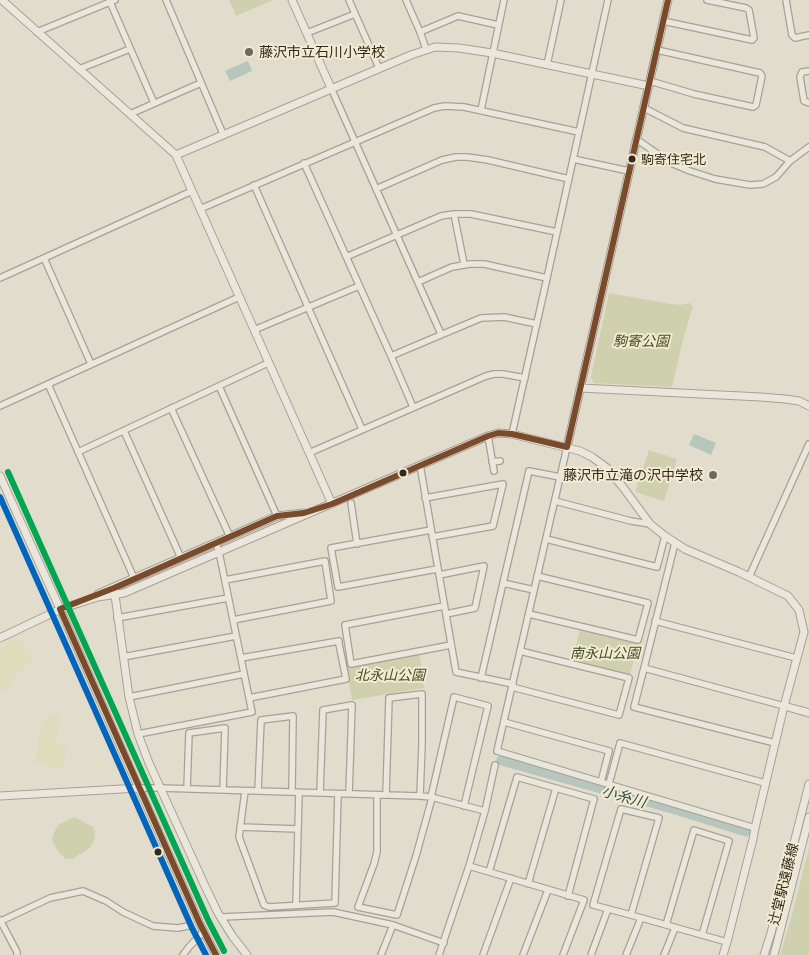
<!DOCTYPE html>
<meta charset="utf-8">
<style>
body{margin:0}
canvas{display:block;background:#e1dccb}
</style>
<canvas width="809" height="955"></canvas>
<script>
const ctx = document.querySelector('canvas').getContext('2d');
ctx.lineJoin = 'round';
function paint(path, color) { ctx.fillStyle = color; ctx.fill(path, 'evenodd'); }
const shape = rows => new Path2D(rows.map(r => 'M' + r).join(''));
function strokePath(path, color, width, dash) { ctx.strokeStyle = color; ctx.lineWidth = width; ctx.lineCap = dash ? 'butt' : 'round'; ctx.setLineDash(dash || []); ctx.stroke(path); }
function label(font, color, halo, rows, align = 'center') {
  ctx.font = font + ' Georgia,"Noto Sans JP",serif'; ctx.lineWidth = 4; ctx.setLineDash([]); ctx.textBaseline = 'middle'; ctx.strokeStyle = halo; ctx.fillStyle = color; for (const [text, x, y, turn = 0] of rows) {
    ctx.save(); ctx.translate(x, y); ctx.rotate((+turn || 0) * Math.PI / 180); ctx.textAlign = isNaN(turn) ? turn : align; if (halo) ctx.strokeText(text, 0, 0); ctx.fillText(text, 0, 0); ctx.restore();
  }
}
paint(shape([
 [17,637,35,658,21,670,5,691,0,689,0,646],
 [52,713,61,715,56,744,67,746,63,769,34,763,42,722]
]), '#dfdbbd');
paint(shape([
 [229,0,273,0,236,16],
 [609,293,671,304,680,305,690,303,693,306,683,339,672,387,594,383,591,377],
 [649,450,677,459,664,501,635,492],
 [580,630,638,644,630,675,572,661],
 [419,651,424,688,352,700,346,665],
 [74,817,93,827,95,832,94,840,90,848,72,859,66,859,59,852,54,845,52,837,58,825],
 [809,848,809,955,780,955,792,915]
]), '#ced0ae');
paint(shape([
 [248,61,252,71,230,81,225,71],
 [694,434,716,443,711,455,689,445]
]), '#b6c6bd');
strokePath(shape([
 [502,760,679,810,746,831]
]), '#b6c6bd', 11);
const minor = shape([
 [166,0,223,134],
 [349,0,379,68],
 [406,0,420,32,426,49],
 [786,0,792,35,795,38,809,35],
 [110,2,154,103],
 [663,21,752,40,754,38,749,10,746,8,707,0],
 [37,32,115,0],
 [420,32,458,16,498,25],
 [307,33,355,14],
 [547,65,561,0],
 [79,69,130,49],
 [809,71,802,72,800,77,804,101,809,103],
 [650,81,694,94,753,107,756,105,762,76,760,73,657,50],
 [331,88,441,334],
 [644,108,683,128,765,147,790,161],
 [481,110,504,0],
 [130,114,201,83],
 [636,139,671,163,690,171,715,179,750,185,763,184,776,177,790,161,809,147],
 [573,159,629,171],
 [304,163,391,356,413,407],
 [254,185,362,429],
 [376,189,442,160,456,157,467,157,488,160,569,179],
 [200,209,434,108,445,106,464,107,579,132],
 [454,214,464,264],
 [346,257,441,216,454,214,471,214,557,232],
 [44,258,91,364],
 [0,278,192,191],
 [418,282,452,267,470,264,484,264,547,278],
 [254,330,359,286],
 [391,356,481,318,504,317,537,324],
 [48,384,134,578],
 [219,386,277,516],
 [0,406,239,297],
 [171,408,230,537],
 [124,431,181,558],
 [512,434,547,278,608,0],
 [488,436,494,471],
 [567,447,497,751,755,828],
 [78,452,268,363],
 [309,453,486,376,494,374,503,374,525,378],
 [492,462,500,461],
 [420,465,456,672,513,684],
 [425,498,503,484,493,526,432,537],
 [555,501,631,521,650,524],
 [351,503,357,544],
 [431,530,331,548,338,587,437,569],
 [546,539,657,567,665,536],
 [675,543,644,668,784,706],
 [439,575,484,566,475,608,446,614],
 [749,577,809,444],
 [225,580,325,561,331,601,233,620],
 [503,583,534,590],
 [444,606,345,625,351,664,451,645],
 [529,614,638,640,648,603,537,576],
 [117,618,228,598],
 [655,621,796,658],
 [123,657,236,636],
 [241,658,339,641,339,644,346,679,249,698],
 [644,668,634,707,775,743],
 [481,678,529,471,560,477],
 [512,687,619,715,629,678,520,651],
 [129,697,244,674],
 [504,722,609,751,601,782],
 [138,734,252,712,219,552,216,543],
 [609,784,620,743,765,783],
 [139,788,160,788,420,796,431,797,485,811],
 [187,789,189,733,225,728,223,790],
 [245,791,239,837,264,905,269,907,335,903,338,794],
 [258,791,261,720,293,716,292,792],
 [320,793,323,710,352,705,349,794],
 [377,795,377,852,374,864,358,907,397,915,416,856,432,798],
 [386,795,389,698,422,694,422,744,420,796],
 [431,797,454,697,488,706,464,806],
 [240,827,298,829],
 [469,866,584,900,563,955],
 [489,872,517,777,594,799,568,896],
 [528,884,556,788],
 [296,905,299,792],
 [631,915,659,818,621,809,593,905,631,915,727,942],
 [222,917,333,912,393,925,444,943],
 [0,920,17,952,17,955],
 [1,921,50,898,83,891,106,901,123,912,153,926,178,928,188,926],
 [666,925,694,830,729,841,702,935],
 [183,955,189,947,203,932],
 [381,955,393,925],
 [439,955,469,866,485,811,495,765],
 [483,955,511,878],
 [523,955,548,890],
 [591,955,608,909],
 [626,955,641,918],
 [664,955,675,928]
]);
const tertiary = shape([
 [2,0,176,155,332,504],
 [292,0,331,88],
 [176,155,411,55,435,47,459,48,492,53,649,86],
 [580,388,761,397,785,399,799,401,809,406],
 [567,447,668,0],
 [0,476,60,609,130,768,200,924,216,955],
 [114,588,129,697,138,734,149,763,205,886,218,913,233,937,247,955],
 [98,594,277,516,304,513],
 [60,609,98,597,124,593,488,436,498,433,512,434,580,451,592,457,607,468,622,486,650,524,665,536,685,549,739,572,788,596,799,610,804,632,784,706,755,828,753,839,727,942,723,955],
 [0,638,63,608],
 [784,706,809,713],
 [0,796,139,788],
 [764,955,771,933,809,784],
 [774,955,809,817]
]);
strokePath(minor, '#a6a195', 8);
strokePath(tertiary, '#a6a195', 9);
strokePath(minor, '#eae6dc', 5.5);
strokePath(tertiary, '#eae6dc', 7);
strokePath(shape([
 [567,447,668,0],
 [60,609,114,588,277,516,304,513,332,504,488,436,498,433,512,434,567,447],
 [60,609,200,924,216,955]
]), '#7a4b2a', 6);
strokePath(shape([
 [0,497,192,928,206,955]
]), '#0065bd', 6);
strokePath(shape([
 [8,472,208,920,224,951]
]), '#00a651', 6);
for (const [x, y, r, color] of [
 [249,52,5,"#70685b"],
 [632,159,4.5,"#33291e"],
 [403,473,4.5,"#33291e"],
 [713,475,5,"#70685b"],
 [158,852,4.5,"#33291e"]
]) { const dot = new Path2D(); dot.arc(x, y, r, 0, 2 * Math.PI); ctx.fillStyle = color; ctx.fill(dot); strokePath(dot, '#f2ead1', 2); }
label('13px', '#33291e', '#f2ead1', [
 ["駒寄住宅北",641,159]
], 'left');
label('14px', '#33291e', '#f2ead1', [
 ["藤沢市立石川小学校",259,52],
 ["藤沢市立滝の沢中学校",703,475,"right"]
], 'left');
label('italic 14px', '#424e26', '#f2ead1', [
 ["駒寄公園",641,341],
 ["南永山公園",605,653],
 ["北永山公園",390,675]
]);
label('14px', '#33291e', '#f2ead1', [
 ["辻堂駅遠藤線",783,884,-76]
]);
label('italic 15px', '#2e5251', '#f2ead1', [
 ["小糸川",624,796,16]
]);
</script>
